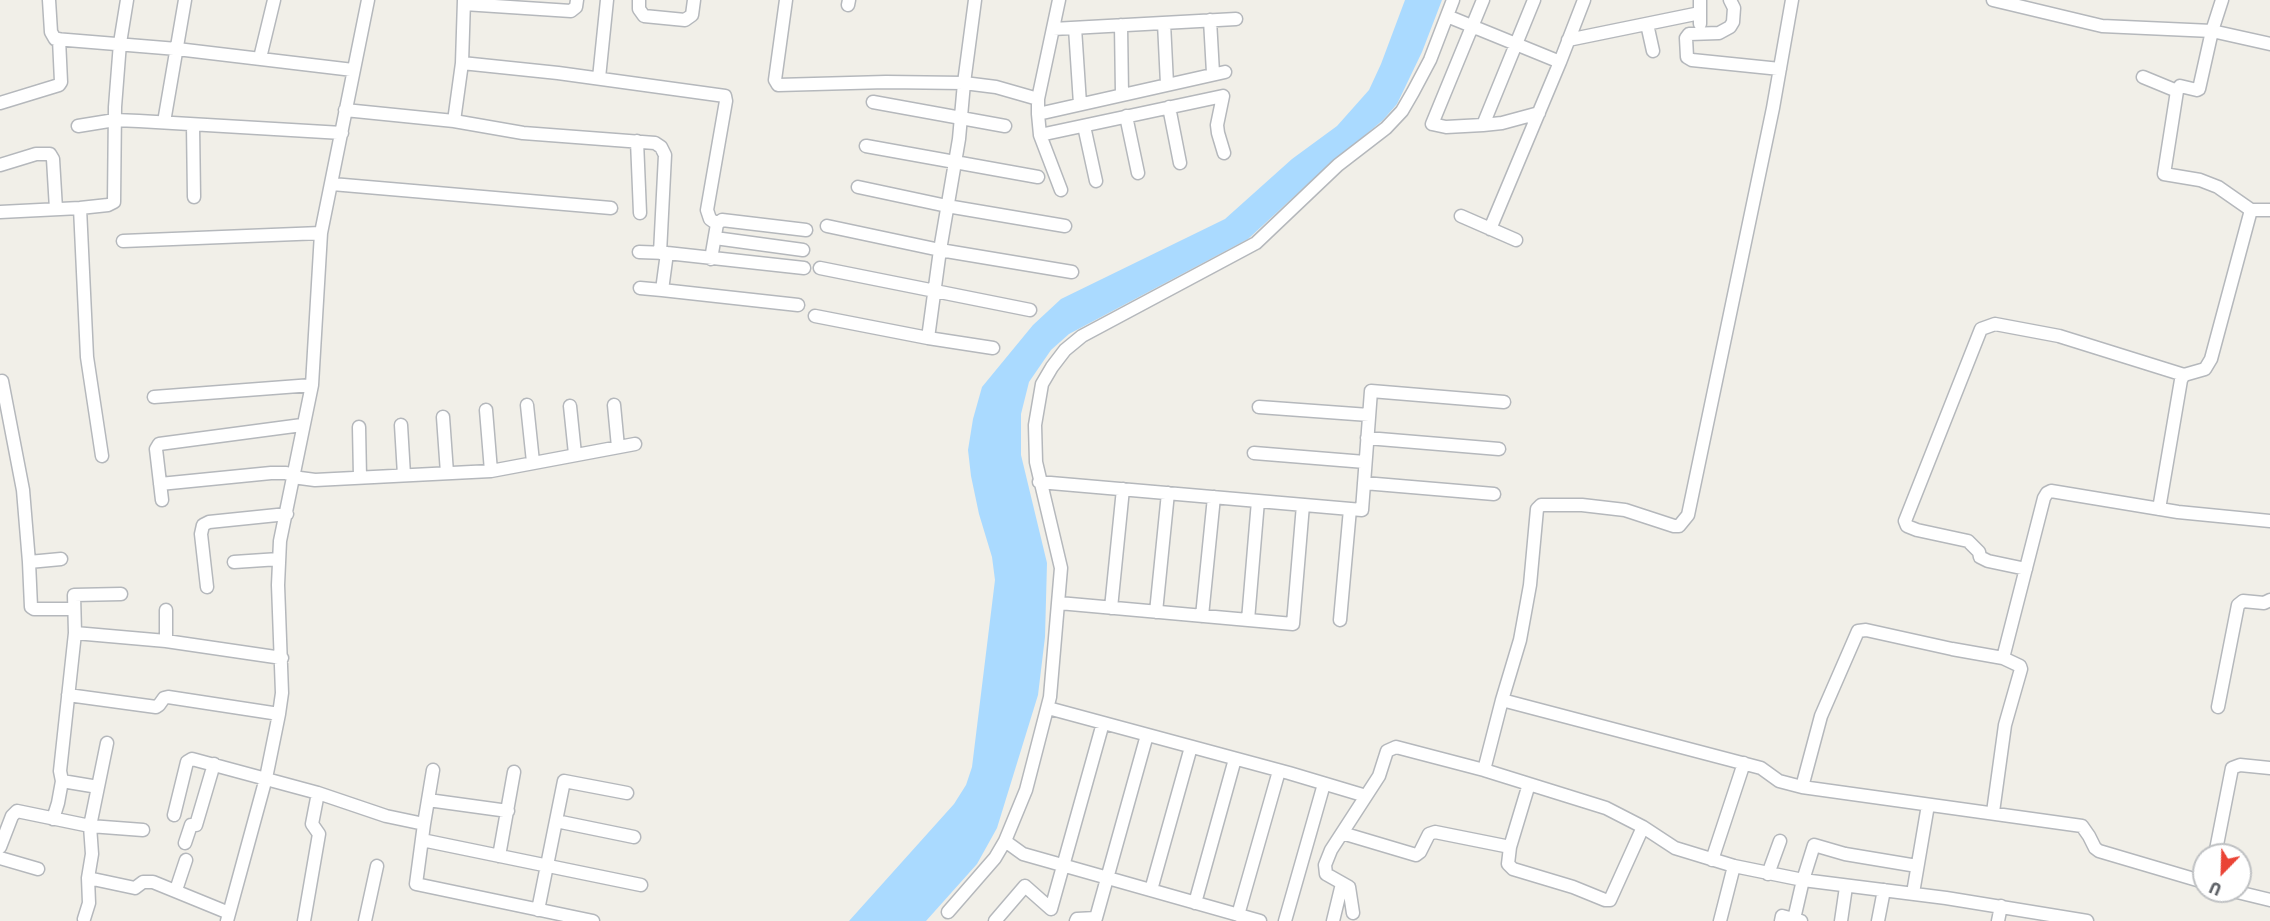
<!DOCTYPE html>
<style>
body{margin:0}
#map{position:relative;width:2270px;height:921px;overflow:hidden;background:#f1efe8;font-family:Jost,sans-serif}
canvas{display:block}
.north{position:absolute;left:2192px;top:843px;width:60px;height:60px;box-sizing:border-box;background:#fff;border:2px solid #bfc1c3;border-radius:50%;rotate:203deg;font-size:16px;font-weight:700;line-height:24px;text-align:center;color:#5f6368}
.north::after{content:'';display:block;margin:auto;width:21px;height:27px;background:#ea4335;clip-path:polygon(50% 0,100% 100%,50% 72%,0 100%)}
</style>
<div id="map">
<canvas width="2270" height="921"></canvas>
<div class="north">U</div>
</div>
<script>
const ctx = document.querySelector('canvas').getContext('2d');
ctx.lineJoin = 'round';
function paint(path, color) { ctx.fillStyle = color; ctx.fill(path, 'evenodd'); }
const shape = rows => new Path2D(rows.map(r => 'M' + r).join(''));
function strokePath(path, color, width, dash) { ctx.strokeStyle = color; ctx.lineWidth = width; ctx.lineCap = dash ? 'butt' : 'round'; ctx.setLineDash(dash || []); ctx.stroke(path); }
paint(shape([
 [1405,0,1442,0,1422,52,1397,104,1383,120,1312,180,1248,239,1069,334,1051,350,1029,382,1021,414,1021,455,1047,563,1045,637,1038,695,997,828,977,864,926,921,849,921,954,804,966,785,972,767,995,580,992,557,979,514,971,476,968,450,973,419,982,387,1033,325,1061,299,1225,219,1292,159,1337,126,1369,90,1381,64]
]), '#aadaff');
const minor = shape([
 [49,0,51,32,55,39,177,49,353,70],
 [639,0,639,9,644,16,685,20,692,15,694,0],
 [786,0,775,80,778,85,886,82,964,83,996,87,1038,99],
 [1059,0,1038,99,1038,114,1040,135,1061,190],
 [1483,0,1432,124,1446,127,1483,125,1502,123,1539,113],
 [1730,0,1734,8,1733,22,1730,27,1719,33,1689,34,1686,38,1687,57,1692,60,1780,69],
 [1993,0,2102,26,2212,31,2270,44],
 [2222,0,2212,31,2199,89,2197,90,2180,86,2177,91,2164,174,2200,180,2218,187,2251,210,2270,210],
 [464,4,571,11,576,7,577,0],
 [848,5,849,0],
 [1447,16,1560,62],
 [1210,20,1213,73],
 [1164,23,1167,84],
 [1647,24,1653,51],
 [1700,24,1700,0],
 [1121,25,1122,94],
 [1075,28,1080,104],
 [1053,29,1236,19],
 [1568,40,1700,13],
 [260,58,274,0],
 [462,63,558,73,725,96,726,101,707,210,710,219,717,224],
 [2143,77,2177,91],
 [599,78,607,0],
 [873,102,1005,126],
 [0,103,59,85,61,82,59,39],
 [1169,107,1180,163],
 [345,110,454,121,523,133,655,143,661,147,665,155,660,253],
 [1038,114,1225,72],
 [1126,116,1138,173],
 [454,121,462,63,464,0],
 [164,122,185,0],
 [193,125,194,197],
 [1483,125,1534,0],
 [78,126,115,120,139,121,342,133],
 [1084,126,1096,181],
 [1040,135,1223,96,1217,125,1218,133,1224,153],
 [637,141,640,213],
 [866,146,1038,177],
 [0,165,36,154,50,154,53,159,56,209],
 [332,184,611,208],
 [858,187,947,206,1065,226],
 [80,208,87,357,102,456],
 [0,212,80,208,108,205,114,202,115,107,120,43,127,0],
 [1461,216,1516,240],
 [827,226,940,250,1072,272],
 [1490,229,1560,62,1584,0],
 [715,238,803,250],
 [123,241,321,233],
 [639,252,667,253,804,268],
 [667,253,662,290,798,305],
 [711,259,717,224,722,220,806,230],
 [820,268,1030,310],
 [640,288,662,290],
 [815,316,928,338,993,348],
 [928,338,940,250,959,139,964,83,975,0],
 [2,381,23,490,29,562,31,607,34,609,73,609],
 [154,397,312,385],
 [527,405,533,462],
 [614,405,618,447],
 [570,406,575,454],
 [1259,407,1369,415],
 [486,410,491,471],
 [443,417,447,473],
 [401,425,404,475],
 [359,427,360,477],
 [1367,438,1499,449],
 [1254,453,1365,462],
 [1039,482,1362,510,1371,391,1504,402],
 [1364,483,1494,494],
 [160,484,271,473,286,473,300,478,315,480,491,471,635,444],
 [162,500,156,449,159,444,302,425],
 [2159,509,2181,380,2184,375,2205,369,2211,359,2251,210],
 [29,562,61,559],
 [234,562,279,559],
 [2026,569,1988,561,1980,557,1979,552,1968,541,1917,530,1907,526,1905,521,1981,329,1995,324,2059,336,2184,375],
 [207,587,201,534,203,525,209,522,287,514],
 [1059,603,1293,624,1303,505],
 [1111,608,1123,489],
 [166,610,166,641],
 [1156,612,1168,493],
 [1202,616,1214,497],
 [1248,620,1258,501],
 [1340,620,1350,509],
 [75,633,166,641,282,658],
 [68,695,156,707,159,705,164,698,168,697,279,714],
 [1502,700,1520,640,1530,585,1537,509,1541,505,1582,505,1625,510,1674,526,1679,526,1688,515,1773,108,1792,0],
 [2218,707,2238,605,2243,601,2264,603,2270,600],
 [1048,708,1289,773,1366,796],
 [1484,770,1502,700,1761,768,1779,781,1802,787,2082,826,2089,836,2095,848,2099,851,2204,882],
 [62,781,98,787],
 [1529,784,1510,847,1508,864,1513,869,1573,887,1605,900,1610,900,1643,827],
 [1802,787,1821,716,1858,631,1866,630,1952,649,2003,658],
 [428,800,508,811],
 [1993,812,2005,725,2021,669,2020,666,2003,658,2044,498,2047,493,2051,491,2178,512,2270,521],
 [174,815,187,762,192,759,318,793,386,816,424,824,433,770],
 [53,819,58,803,62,781,60,771,75,633,74,595,121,594],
 [556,821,634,837],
 [424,824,416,884,593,921],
 [1342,833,1416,855,1420,852,1429,834,1435,832,1510,847],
 [422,840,641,885],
 [1005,841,1023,854,1260,921],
 [185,843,191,825,196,825,214,764],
 [0,847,12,816,17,811,90,826,143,830],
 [2215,855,2232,768,2240,765,2270,768],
 [499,856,514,772],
 [0,858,38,869],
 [1712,860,1744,763],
 [1768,874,1780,841],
 [88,878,135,888,143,882,153,882,229,913],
 [176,890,186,860],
 [1151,890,1191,747],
 [2233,891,2270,900],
 [1913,893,1928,805],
 [1195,903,1235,759],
 [538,910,564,781,627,793],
 [948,912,995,858,1005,841,1026,790,1050,697,1061,568,1036,462,1035,425,1042,384,1052,367,1065,350,1082,336,1256,243,1338,165,1386,128,1402,111,1413,92,1430,60,1453,0],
 [1353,913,1349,887,1326,874,1325,865,1331,850,1379,776,1387,751,1396,747,1484,770,1606,808,1643,827,1675,848,1734,866,1803,880,1946,898,2087,921],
 [1238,915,1279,771],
 [84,919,89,903,88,878,92,854,90,826,107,743],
 [1794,919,1803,880,1814,845,1845,854,1917,866],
 [227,921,266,778,279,714,282,693,278,585,280,541,312,385,321,233,368,0],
 [304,921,319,834,312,824,318,793],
 [365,921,377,866],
 [995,921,1025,886,1051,909,1103,723],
 [1076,921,1077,919,1096,918,1147,735],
 [1285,921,1324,784],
 [1333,921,1341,888],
 [1720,921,1734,866],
 [1781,921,1782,916,1801,921],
 [1841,921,1846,887],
 [1878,921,1884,890],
 [1998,921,2001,906]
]);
strokePath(minor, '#b5b8bc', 15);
strokePath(minor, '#fff', 12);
</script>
